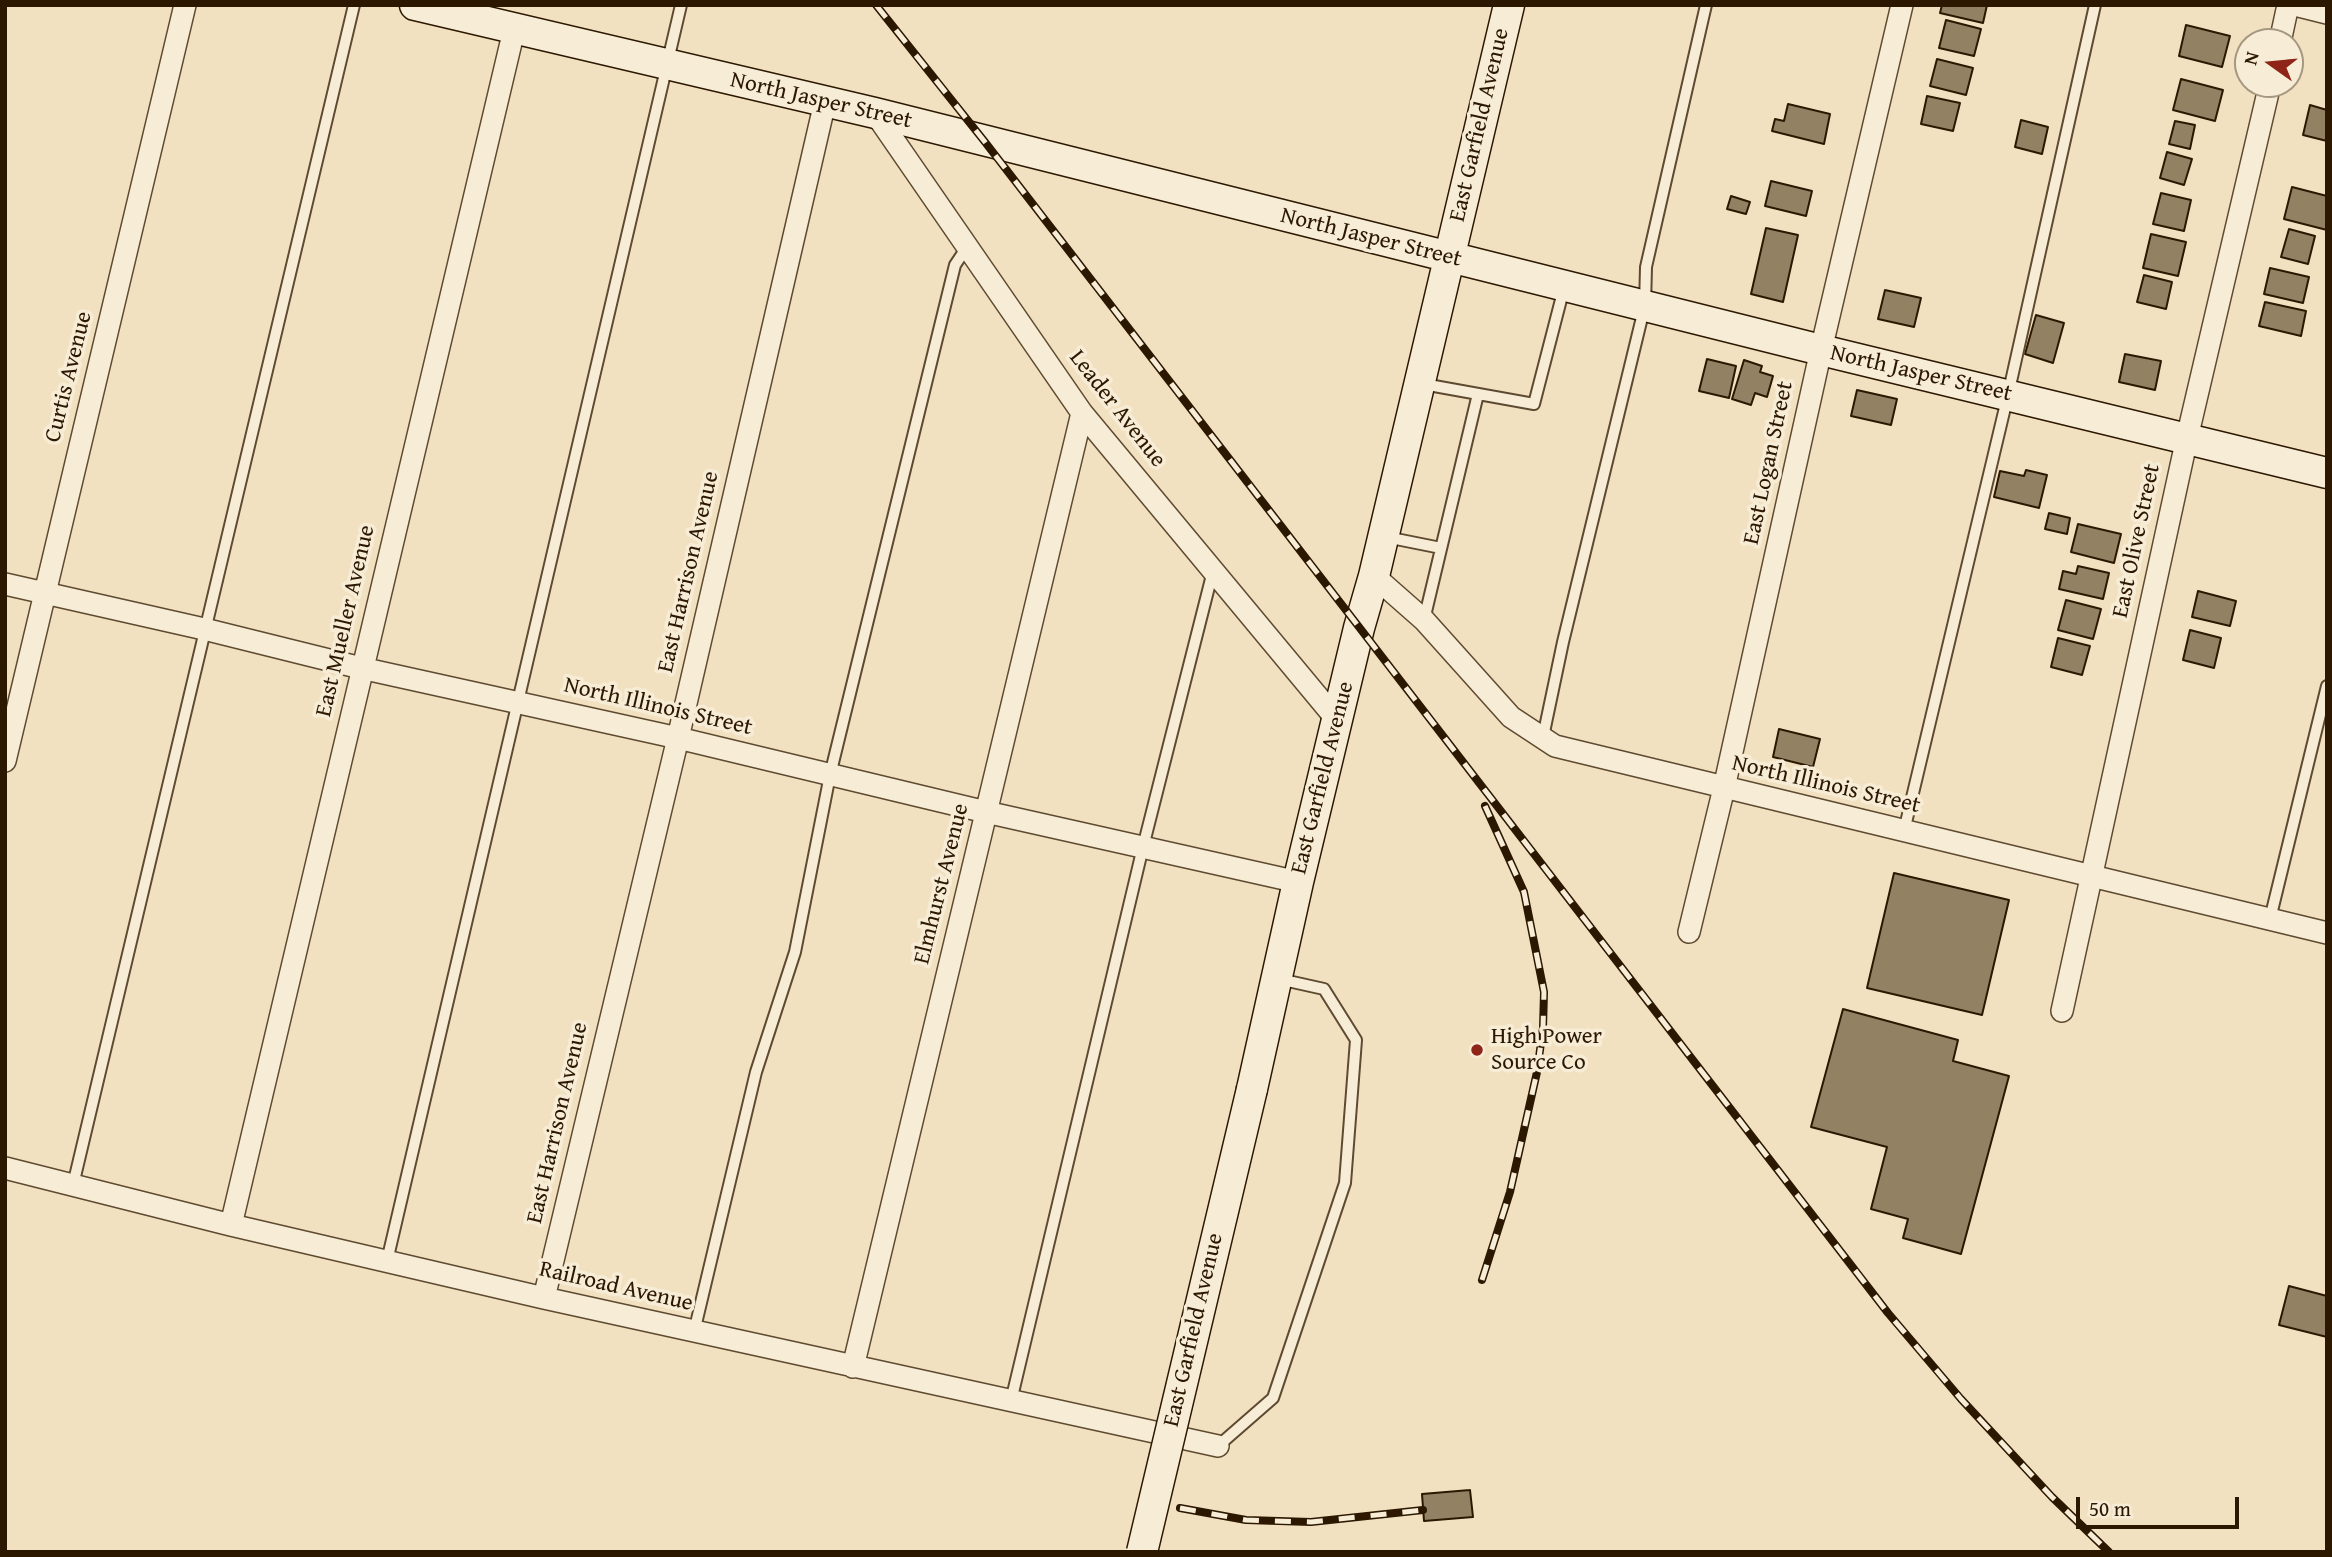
<!DOCTYPE html>
<style>
body{margin:0}
#map{position:relative;width:2332px;height:1557px;overflow:hidden;background:#f2e1c0;font-family:"Gentium Book Plus",serif}
canvas{display:block}
.frame{position:absolute;inset:0;border:7px solid #2c1800;pointer-events:none}
.north{position:absolute;left:2234px;top:28px;width:70px;height:70px;box-sizing:border-box;background:#f7ecd6;border:2px solid #a69780;border-radius:50%;rotate:285deg;font-size:19px;font-weight:700;line-height:28px;text-align:center;color:#2c1800}
.north::after{content:'';display:block;margin:auto;width:24px;height:32px;background:#8f2418;clip-path:polygon(50% 0,100% 100%,50% 72%,0 100%)}
.scale{position:absolute;left:2076px;top:1497px;width:163px;height:32px;box-sizing:border-box;border:4px solid #2c1800;border-top:0;padding-left:9px;font-size:21px;line-height:24px;white-space:nowrap;color:#2c1800;-webkit-text-stroke:5px #f7ecd6;paint-order:stroke}
</style>
<div id="map">
<canvas width="2332" height="1557"></canvas>
<div class="frame"></div>
<div class="north">N</div>
<div class="scale">50 m</div>
</div>
<script>
const ctx = document.querySelector('canvas').getContext('2d');
ctx.lineJoin = 'round';
function paint(path, color) { ctx.fillStyle = color; ctx.fill(path, 'evenodd'); }
const shape = rows => new Path2D(rows.map(r => 'M' + r).join(''));
function strokePath(path, color, width, dash) { ctx.strokeStyle = color; ctx.lineWidth = width; ctx.lineCap = dash ? 'butt' : 'round'; ctx.setLineDash(dash || []); ctx.stroke(path); }
function label(font, color, halo, rows, align = 'center') {
  ctx.font = font + ' "Gentium Book Plus",serif'; ctx.lineWidth = 7; ctx.setLineDash([]); ctx.textBaseline = 'middle'; ctx.strokeStyle = halo; ctx.fillStyle = color; for (const [text, x, y, turn = 0] of rows) {
    ctx.save(); ctx.translate(x, y); ctx.rotate((+turn || 0) * Math.PI / 180); ctx.textAlign = isNaN(turn) ? turn : align; if (halo) ctx.strokeText(text, 0, 0); ctx.fillText(text, 0, 0); ctx.restore();
  }
}
const building = shape([
 [1942,5,1987,5,1983,23,1940,13,1942,5],
 [1946,20,1981,29,1974,56,1939,48,1946,20],
 [2186,25,2230,36,2222,67,2179,56,2186,25],
 [1937,59,1973,68,1966,95,1930,86,1937,59],
 [2181,79,2223,90,2215,121,2173,110,2181,79],
 [1927,96,1960,103,1953,131,1921,124,1927,96],
 [1788,104,1830,114,1824,144,1772,131,1775,119,1784,121,1788,104],
 [2310,105,2327,110,2327,141,2303,135,2310,105],
 [2021,120,2048,127,2042,154,2015,147,2021,120],
 [2175,121,2195,125,2190,149,2169,144,2175,121],
 [2167,152,2192,159,2184,185,2160,178,2167,152],
 [1771,181,1812,191,1806,216,1765,206,1771,181],
 [2292,187,2327,196,2327,230,2284,219,2292,187],
 [2161,193,2191,200,2184,231,2153,224,2161,193],
 [1731,196,1750,202,1746,214,1727,209,1731,196],
 [1766,228,1798,235,1783,302,1751,294,1766,228],
 [2289,229,2315,236,2308,264,2281,257,2289,229],
 [2151,234,2186,242,2178,276,2143,268,2151,234],
 [2270,268,2309,277,2303,303,2264,294,2270,268],
 [2144,275,2172,282,2166,309,2137,302,2144,275],
 [1885,290,1921,298,1914,327,1878,319,1885,290],
 [2265,302,2306,311,2301,336,2259,326,2265,302],
 [2036,315,2064,323,2053,363,2025,354,2036,315],
 [2125,354,2161,361,2155,390,2119,382,2125,354],
 [1707,359,1736,366,1729,398,1699,391,1707,359],
 [1744,360,1762,366,1760,372,1773,376,1767,397,1755,393,1751,405,1732,399,1744,360],
 [1857,390,1897,399,1891,425,1851,416,1857,390],
 [2026,470,2047,475,2039,508,1994,497,2000,471,2024,476,2026,470],
 [2049,513,2070,518,2067,534,2045,529,2049,513],
 [2078,524,2121,534,2114,563,2071,552,2078,524],
 [2078,566,2109,573,2103,599,2059,589,2063,571,2076,574,2078,566],
 [2198,591,2236,601,2230,626,2192,617,2198,591],
 [2066,600,2101,609,2093,639,2058,630,2066,600],
 [2190,630,2221,638,2214,668,2183,660,2190,630],
 [2058,638,2090,646,2082,675,2051,667,2058,638],
 [1779,729,1820,739,1813,767,1773,757,1779,729],
 [1894,873,2009,900,1982,1015,1867,988,1894,873],
 [1843,1009,1958,1040,1953,1061,2009,1076,1961,1254,1903,1238,1908,1219,1871,1209,1887,1147,1811,1127,1843,1009],
 [2289,1286,2327,1296,2327,1337,2279,1325,2289,1286],
 [1470,1490,1473,1517,1424,1521,1422,1494,1470,1490]
]);
paint(building, '#938164');
strokePath(building, '#2c1800', 2);
const lane = shape([
 [1423,384,1534,404,1564,288],
 [1386,537,1441,548],
 [1424,620,1478,394],
 [1543,737,1563,642,1645,305,1646,267,1706,5],
 [1904,831,2008,395,2095,5],
 [2270,919,2327,686],
 [73,1185,354,5],
 [387,1261,681,5],
 [694,1332,756,1072,795,952,830,775,955,265,967,247],
 [1011,1401,1143,847,1213,571],
 [1218,1446,1273,1398,1345,1183,1356,1040,1324,989,1279,979]
]);
const street = shape([
 [2295,5,2327,13],
 [2280,42,2288,5],
 [875,113,1082,413,1338,721],
 [1374,576,1424,620,1511,717,1555,746,2327,933],
 [5,584,204,629,361,668,678,738,986,812,1298,882],
 [5,761,185,5],
 [1689,932,1724,788,1821,350,1902,5],
 [2062,1011,2187,438,2270,84],
 [5,1168,231,1225,544,1298,1218,1446],
 [231,1225,514,30],
 [544,1298,678,738,825,102],
 [853,1367,1082,413]
]);
const secondary = shape([
 [415,5,875,113,1821,350,2327,473],
 [1252,1089,1298,882,1359,628,1374,576,1509,5]
]);
strokePath(lane, '#5e4a30', 14);
strokePath(street, '#5e4a30', 24);
strokePath(secondary, '#2c1800', 33);
strokePath(lane, '#f7ecd6', 10);
strokePath(street, '#f7ecd6', 21);
strokePath(secondary, '#f7ecd6', 30);
const rail = shape([
 [876,5,985,142,1888,1313,1961,1399,2052,1497,2109,1552],
 [1482,1280,1510,1192,1537,1072,1543,1028,1544,992,1524,892,1485,806],
 [1180,1508,1246,1520,1311,1522,1423,1510]
]);
strokePath(rail, '#2c1800', 8);
strokePath(rail, '#f7ecd6', 5, [16]);
const secondaryBridge = shape([
 [1142,1552,1252,1089]
]);
strokePath(secondaryBridge, '#2c1800', 33, []);
strokePath(secondaryBridge, '#f7ecd6', 30);
for (const [x, y, r, color] of [
 [1477,1050,7,"#8f2418"]
]) { const dot = new Path2D(); dot.arc(x, y, r, 0, 2 * Math.PI); ctx.fillStyle = color; ctx.fill(dot); strokePath(dot, '#f7ecd6', 2.5); }
label('23px', '#2c1800', '#f7ecd6', [
 ["North Jasper Street",821,101,13],
 ["East Garfield Avenue",1480,125,-77],
 ["North Jasper Street",1371,238,14],
 ["North Jasper Street",1921,374,13],
 ["Curtis Avenue",69,377,-76],
 ["Leader Avenue",1117,409,52],
 ["East Logan Street",1769,463,-78],
 ["East Olive Street",2137,541,-78],
 ["East Harrison Avenue",689,572,-77],
 ["East Mueller Avenue",346,621,-77],
 ["North Illinois Street",658,707,13],
 ["East Garfield Avenue",1323,778,-76],
 ["North Illinois Street",1826,785,13],
 ["Elmhurst Avenue",942,884,-76],
 ["East Harrison Avenue",558,1123,-77],
 ["Railroad Avenue",616,1287,13],
 ["East Garfield Avenue",1194,1330,-77]
]);
label('23px', '#2c1800', '#f7ecd6', [
 ["High Power",1491,1037],
 ["Source Co",1491,1063]
], 'left');
</script>
